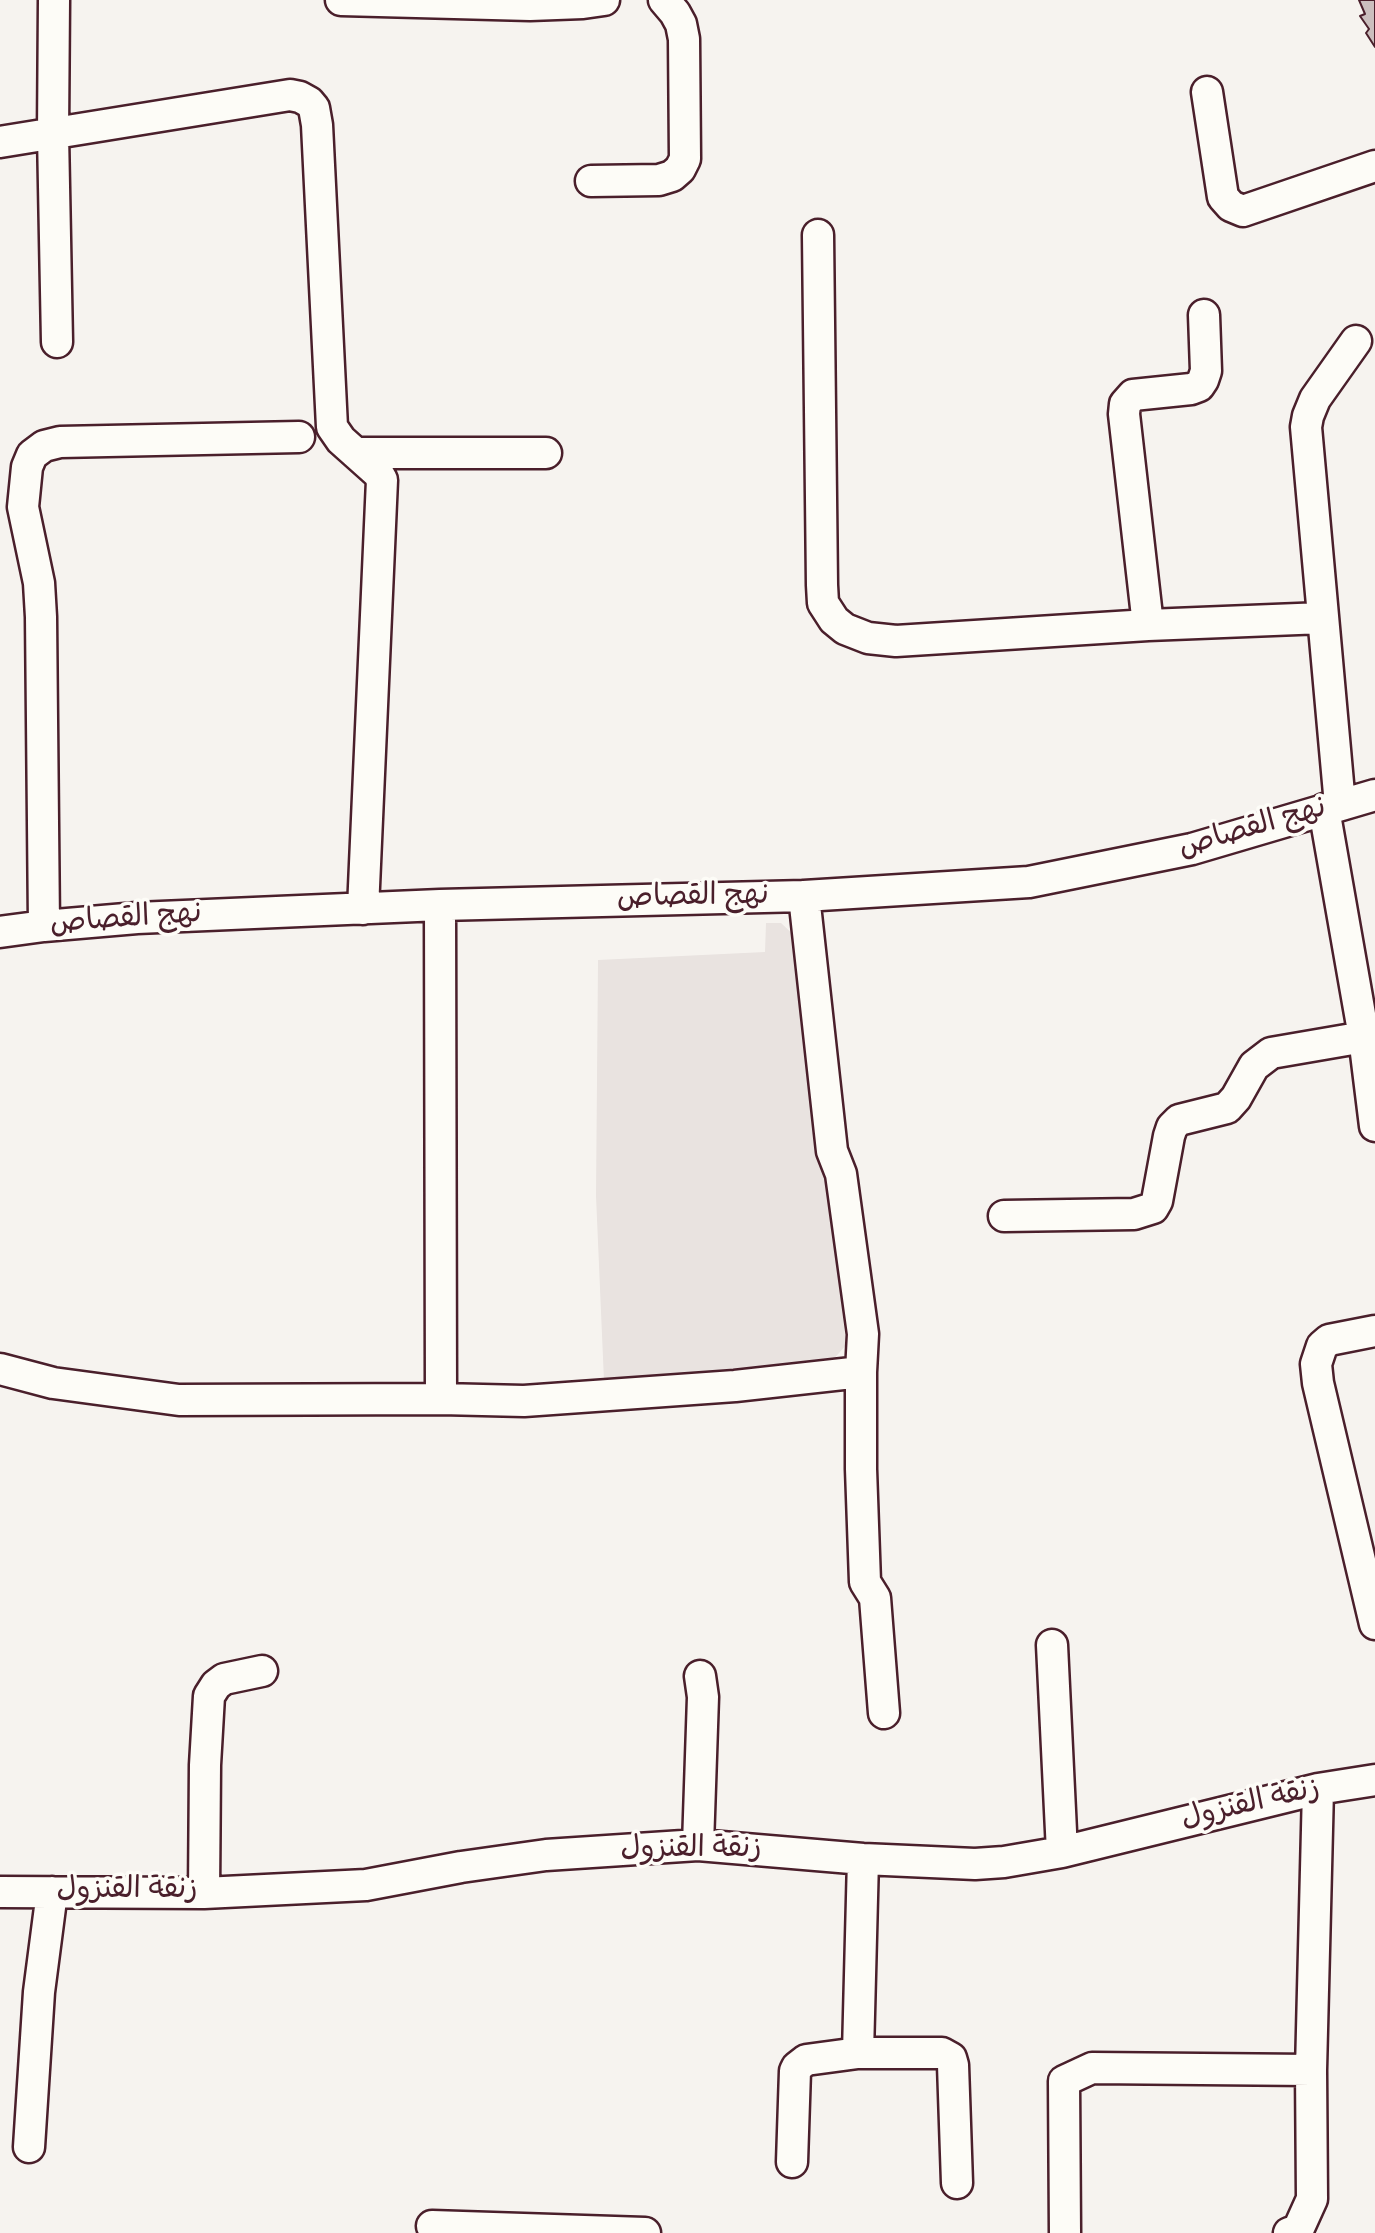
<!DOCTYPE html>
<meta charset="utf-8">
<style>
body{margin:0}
canvas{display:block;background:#f6f3ef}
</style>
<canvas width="1375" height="2233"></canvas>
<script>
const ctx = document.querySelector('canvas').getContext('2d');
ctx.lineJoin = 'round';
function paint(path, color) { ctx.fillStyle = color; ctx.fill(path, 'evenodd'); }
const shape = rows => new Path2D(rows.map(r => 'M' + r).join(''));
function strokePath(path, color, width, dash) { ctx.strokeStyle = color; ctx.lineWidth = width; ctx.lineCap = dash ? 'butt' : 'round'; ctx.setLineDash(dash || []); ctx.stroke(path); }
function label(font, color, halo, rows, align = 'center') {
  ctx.font = font + ' "Indie Flower","Playpen Sans Arabic",sans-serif'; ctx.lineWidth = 7; ctx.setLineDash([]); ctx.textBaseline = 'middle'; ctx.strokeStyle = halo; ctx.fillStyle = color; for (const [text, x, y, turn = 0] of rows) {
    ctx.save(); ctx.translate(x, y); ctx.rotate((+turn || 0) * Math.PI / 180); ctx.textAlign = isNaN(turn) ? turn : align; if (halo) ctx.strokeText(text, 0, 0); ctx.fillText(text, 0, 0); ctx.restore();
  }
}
paint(shape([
 [766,923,781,923,801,942,846,1345,832,1361,604,1381,596,1196,598,960,765,952]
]), '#e9e3e0');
const building = shape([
 [1359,0,1375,0,1375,47,1366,33,1369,29,1360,16,1365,14,1359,0]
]);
paint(building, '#cbbfbe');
strokePath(building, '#4a1f2b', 2);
const minor = shape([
 [54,0,53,134,57,342],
 [341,0,530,5,583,3,604,0],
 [1207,92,1223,197,1231,206,1243,211,1375,166],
 [0,142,290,95,300,97,309,102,314,108,317,125,332,427,341,440,378,473,382,480,363,909],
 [591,181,659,180,672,176,680,169,685,159,684,39,681,24,675,13,664,0],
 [818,235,822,585,823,603,834,620,845,629,868,638,896,641,1148,625,1323,618],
 [356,453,546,453],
 [1148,625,1124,414,1125,404,1133,395,1191,389,1199,386,1203,380,1206,371,1204,315],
 [1340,805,1306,427,1308,416,1315,399,1356,341],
 [1324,809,1364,1037,1375,1126],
 [804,896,832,1151,841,1174,863,1334,861,1372,861,1469,865,1582,875,1598,884,1713],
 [440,905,441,1399],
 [44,926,41,617,39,583,23,507,27,467,32,455,44,446,60,442,299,437],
 [0,932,44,926,137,918,440,905,804,896,1029,882,1192,849,1375,795],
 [1004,1216,1134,1214,1153,1208,1157,1201,1169,1136,1172,1127,1179,1120,1227,1108,1236,1098,1254,1066,1271,1053,1364,1037],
 [1375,1331,1329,1340,1322,1346,1316,1364,1318,1383,1375,1624],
 [0,1369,53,1383,179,1400,441,1399,524,1401,735,1386,861,1372],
 [1052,1645,1062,1852],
 [698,1845,703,1697,700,1676],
 [0,1892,204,1893,366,1885,461,1867,546,1855,698,1845,863,1859,975,1864,1004,1862,1062,1852,1318,1789,1375,1780],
 [204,1893,205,1765,209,1696,216,1685,224,1679,262,1671],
 [858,2053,942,2053,951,2058,953,2065,957,2183],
 [1311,2070,1318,1789],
 [29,2147,39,1992,52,1892],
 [792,2162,795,2071,797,2067,806,2060,858,2053,863,1859],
 [432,2226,645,2233],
 [1065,2233,1064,2081,1092,2068,1311,2070,1312,2199,1298,2230,1289,2233]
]);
strokePath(minor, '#4a1f2b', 35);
strokePath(minor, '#fdfcf7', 30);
label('30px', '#4a1f2b', '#fdfcf7', [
 ["نهج القصاص",1253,830,-16],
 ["نهج القصاص",693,899,-1],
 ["نهج القصاص",126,921,-4],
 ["زنقة القنزول",1251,1806,-13],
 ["زنقة القنزول",691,1851],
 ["زنقة القنزول",127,1892]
]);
</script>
